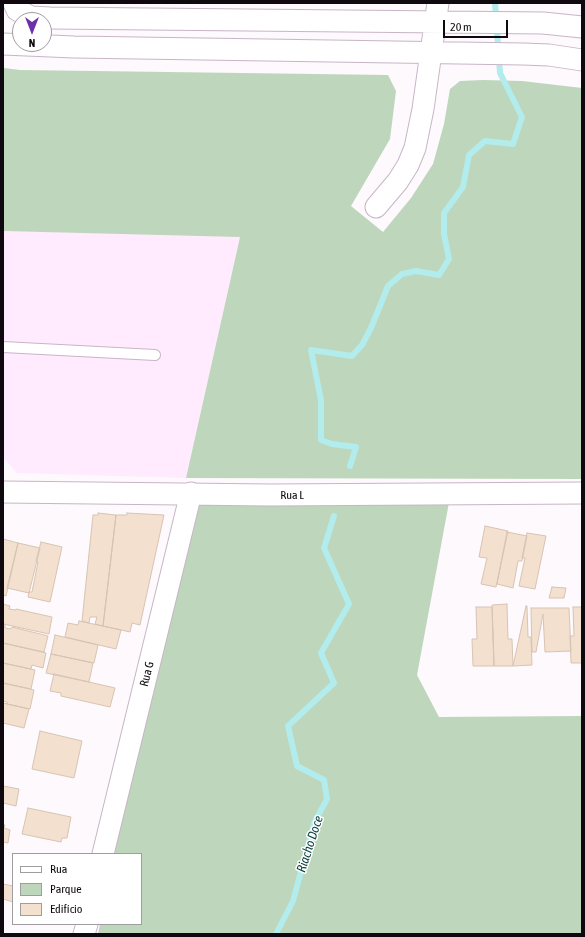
<!DOCTYPE html>
<meta charset="utf-8">
<style>
body{margin:0}
#map{position:relative;width:585px;height:937px;overflow:hidden;background:#fdf9fd;font-family:"Asap Condensed",sans-serif}
canvas{display:block}
.frame{position:absolute;inset:0;border:4px solid #0f090f;pointer-events:none}
.legend{position:absolute;left:12px;top:853px;width:130px;height:72px;box-sizing:border-box;background:#fff;border:1px solid #9f9d9f;margin:0;padding:5px 7px;list-style:none;font-size:12px;color:#0f090f}
.legend li{display:flex;align-items:center;gap:8px;height:20px}
.legend b{width:20px;border:1px solid #9f9d9f}
.north{position:absolute;left:12px;top:12px;width:40px;height:40px;box-sizing:border-box;background:#fff;border:1px solid #9f9d9f;border-radius:50%;rotate:180deg;font-size:11px;font-weight:700;line-height:16px;text-align:center;color:#0f090f}
.north::after{content:'';display:block;margin:auto;width:14px;height:18px;background:#6e30a6;clip-path:polygon(50% 0,100% 100%,50% 72%,0 100%)}
.scale{position:absolute;left:443px;top:20px;width:65px;height:18px;box-sizing:border-box;border:2px solid #0f090f;border-top:0;padding-left:5px;font-size:12px;line-height:14px;white-space:nowrap;color:#0f090f;-webkit-text-stroke:3px #fff;paint-order:stroke}
</style>
<div id="map">
<canvas width="585" height="937"></canvas>
<div class="frame"></div>
<ul class="legend">
<li><b style="height:5px;background:#fff"></b>Rua</li>
<li><b style="height:11px;background:#bed6bb"></b>Parque</li>
<li><b style="height:11px;background:#f4e0ce"></b>Edifício</li>
</ul>
<div class="north">N</div>
<div class="scale">20 m</div>
</div>
<script>
const ctx = document.querySelector('canvas').getContext('2d');
ctx.lineJoin = 'round';
function paint(path, color) { ctx.fillStyle = color; ctx.fill(path, 'evenodd'); }
const shape = rows => new Path2D(rows.map(r => 'M' + r).join(''));
function strokePath(path, color, width, dash) { ctx.strokeStyle = color; ctx.lineWidth = width; ctx.lineCap = dash ? 'butt' : 'round'; ctx.setLineDash(dash || []); ctx.stroke(path); }
function label(font, color, halo, rows, align = 'center') {
  ctx.font = font + ' "Asap Condensed",sans-serif'; ctx.lineWidth = 3; ctx.setLineDash([]); ctx.textBaseline = 'middle'; ctx.strokeStyle = halo; ctx.fillStyle = color; for (const [text, x, y, turn = 0] of rows) {
    ctx.save(); ctx.translate(x, y); ctx.rotate((+turn || 0) * Math.PI / 180); ctx.textAlign = isNaN(turn) ? turn : align; if (halo) ctx.strokeText(text, 0, 0); ctx.fillText(text, 0, 0); ctx.restore();
  }
}
paint(shape([
 [3,231,240,236,186,478,17,473,6,460,3,460]
]), '#ffeafe');
paint(shape([
 [4,68,20,70,388,75,396,91,390,139,351,206,383,232,411,198,433,164,444,124,450,89,460,81,483,80,522,81,582,88,582,479,186,478,240,237,3,231],
 [450,497,417,675,439,717,582,716,582,934,98,934,100,924,141,924,141,854,114,854,185,499]
]), '#bed6bb');
strokePath(shape([
 [350,466,356,447,332,444,321,440,321,400,311,350,352,356,362,345,371,328,388,286,402,274,416,271,439,275,449,259,444,234,444,213,463,187,469,155,485,141,513,144,522,117,500,73,495,3],
 [276,934,293,901,314,823,327,799,324,780,297,766,288,726,334,683,321,653,349,604,324,548,334,516]
]), '#b2ecec', 6);
const building = shape([
 [98,513,116,515,103,626,95,624,97,617,90,617,89,623,82,621,93,515,98,515,98,513],
 [127,513,164,515,140,625,132,623,130,632,103,626,116,515,127,515,127,513],
 [485,526,508,531,496,587,481,584,487,558,479,557,485,526],
 [507,532,527,536,522,561,518,561,513,588,497,584,507,532],
 [527,533,546,536,535,589,519,586,525,558,522,558,527,533],
 [3,539,18,543,6,596,3,595,3,539],
 [41,542,62,547,50,602,28,597,29,592,32,592,38,562,36,561,41,542],
 [18,543,40,548,29,593,7,588,18,543],
 [552,587,566,588,564,598,549,598,552,587],
 [3,604,10,606,9,609,16,610,16,609,52,617,49,634,3,624,3,604],
 [507,604,508,639,512,639,513,666,494,666,492,605,507,604],
 [526,606,527,606,528,637,531,637,532,665,513,666,526,606],
 [476,607,492,607,494,666,473,666,472,639,477,639,476,607],
 [573,607,582,607,582,663,571,663,570,636,574,636,573,607],
 [531,608,569,608,571,651,545,652,543,614,536,652,532,652,531,608],
 [79,621,121,630,116,649,65,637,68,623,78,625,79,621],
 [3,624,5,624,5,628,11,629,12,627,48,636,44,652,3,643,3,624],
 [55,635,98,645,94,663,51,654,55,635],
 [3,643,46,653,43,668,32,665,31,669,3,663,3,643],
 [51,654,93,663,89,682,46,673,51,654],
 [3,663,35,670,31,689,3,683,3,663],
 [54,674,115,688,110,707,61,696,61,693,50,691,54,674],
 [3,683,34,690,30,709,7,704,7,702,3,701,3,683],
 [3,703,29,709,24,728,3,723,3,703],
 [40,731,82,741,74,778,32,769,40,731],
 [3,786,19,789,16,806,3,803,3,786],
 [28,808,71,817,67,838,62,838,61,842,22,834,28,808],
 [3,824,5,825,4,828,10,830,8,843,3,842,3,824],
 [3,884,13,886,13,902,3,899,3,884]
]);
paint(building, '#f4e0ce');
strokePath(building, '#d7c3b2', 1);
const lane = shape([
 [3,347,155,355]
]);
const street = shape([
 [14,3,17,10,31,17,50,18,543,23,582,27],
 [3,44,74,47,523,54,549,55,582,60],
 [376,207,398,181,408,165,415,148,423,109,438,3],
 [3,492,271,495,582,493],
 [103,854,191,493],
 [84,934,87,924]
]);
strokePath(lane, '#c8b5c7', 12);
strokePath(street, '#c8b5c7', 23);
strokePath(lane, '#fff', 10);
strokePath(street, '#fff', 21);
label('12px', '#0f090f', '#fff', [
 ["Rua L",292,495],
 ["Rua G",147,674,-76]
]);
label('italic 13px', '#0c4242', '#fff', [
 ["Riacho Doce",310,844,-72]
]);
</script>
